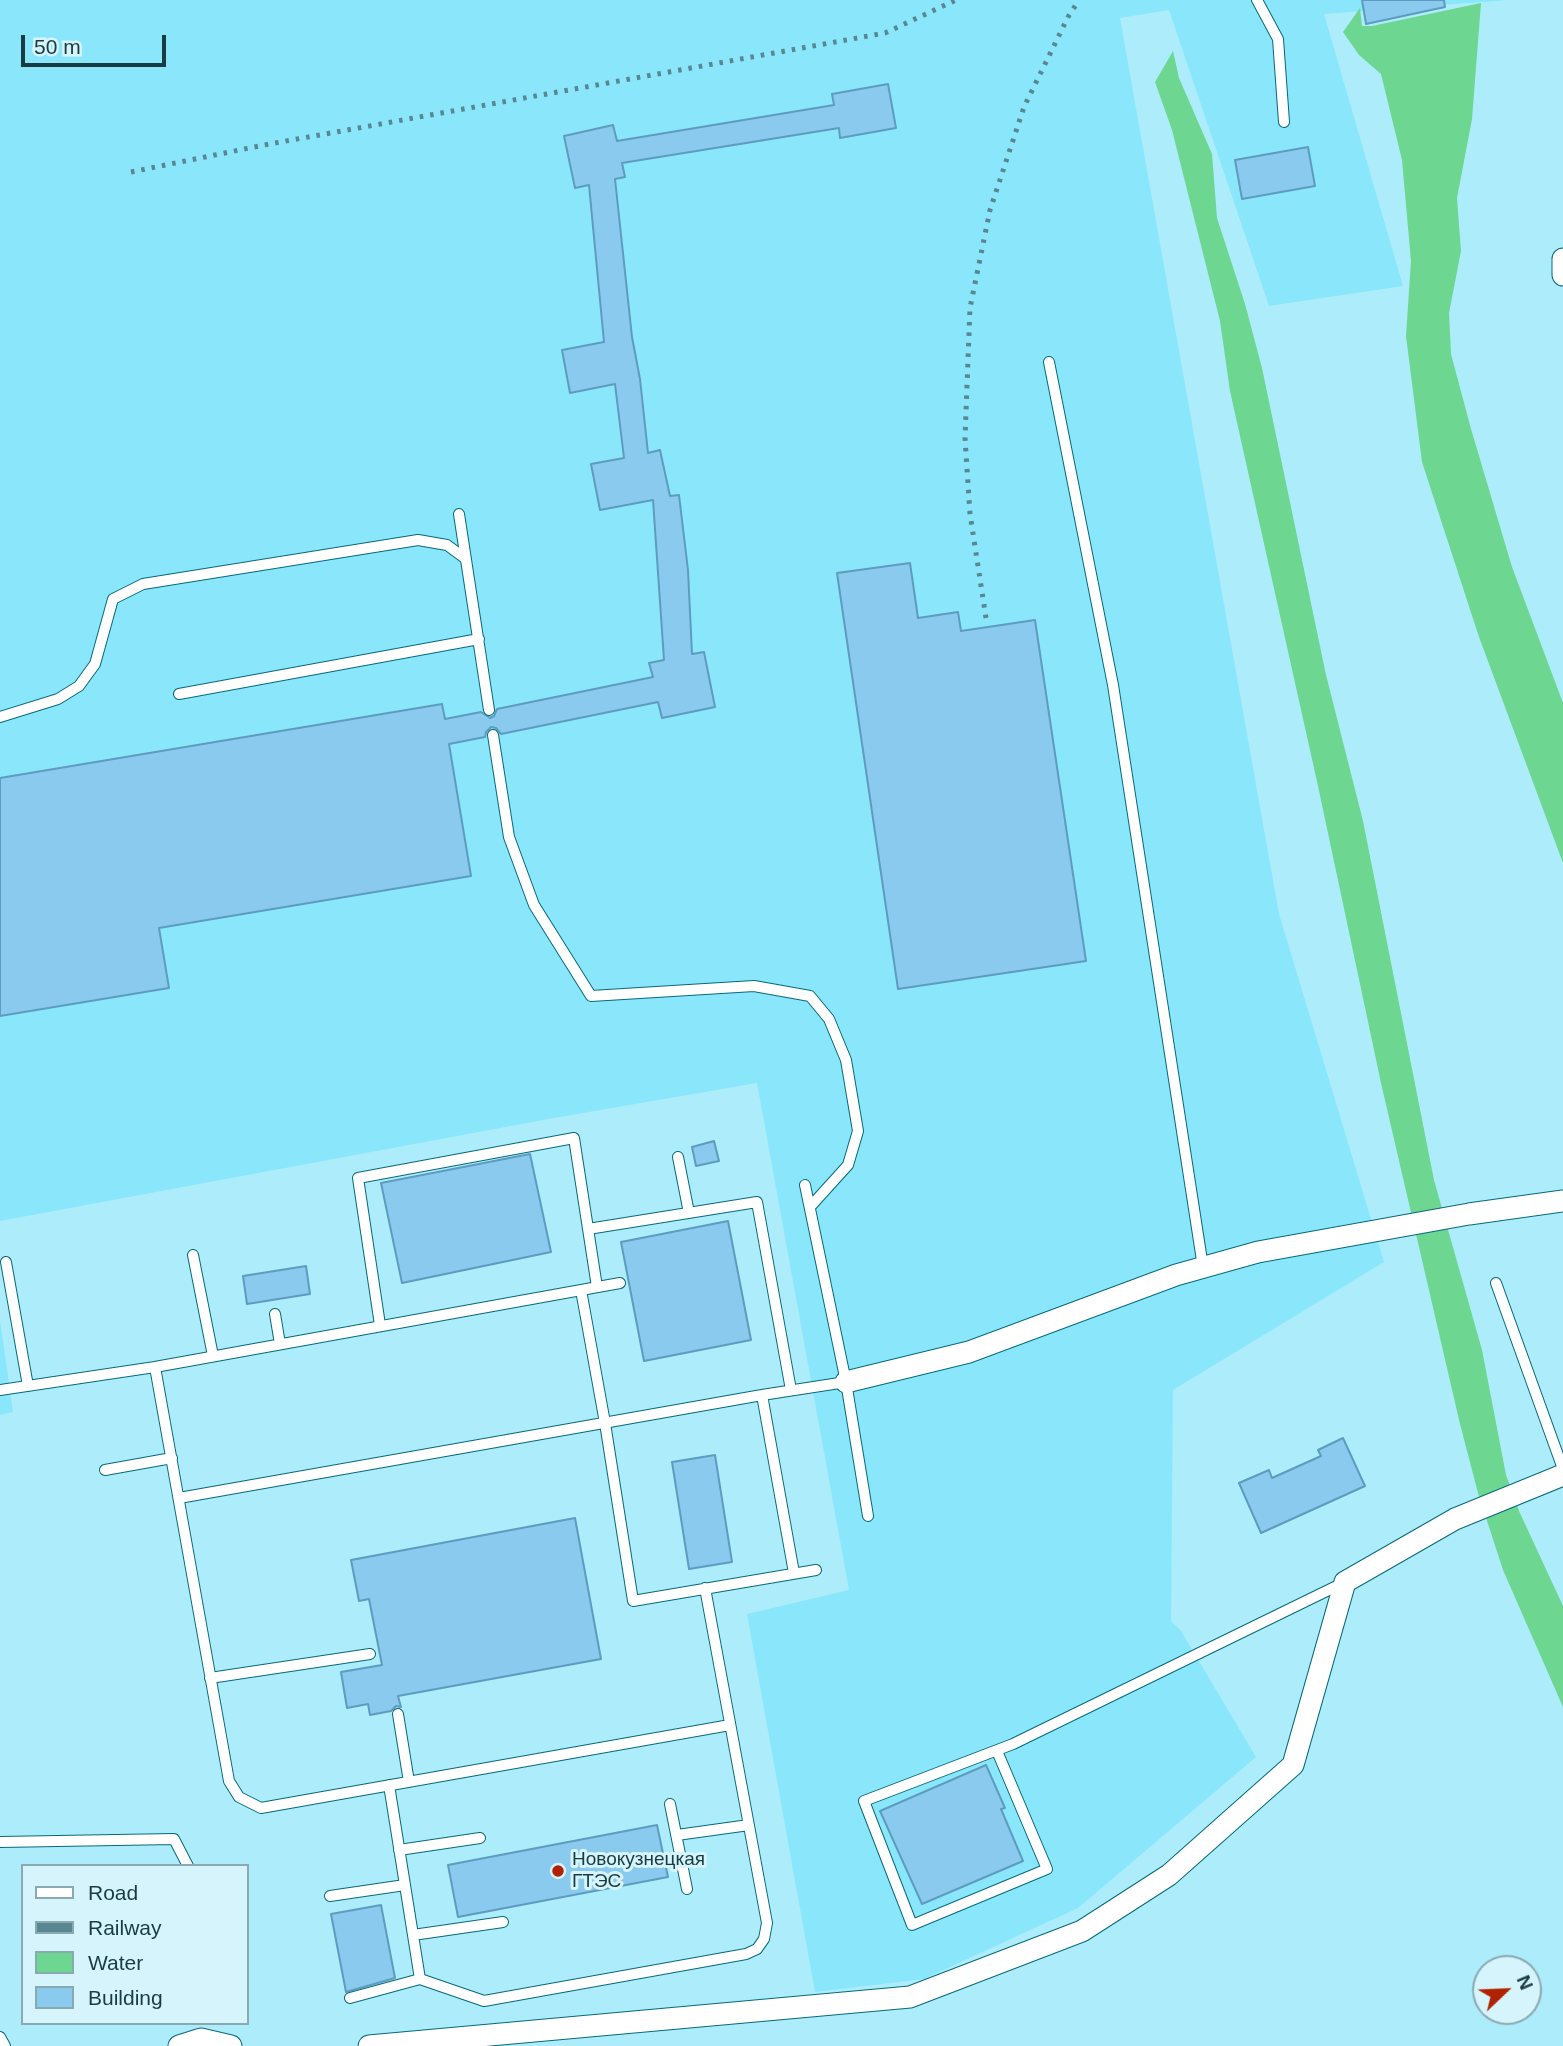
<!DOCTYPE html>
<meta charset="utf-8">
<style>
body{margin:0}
#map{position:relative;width:1563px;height:2046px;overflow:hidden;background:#adecfb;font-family:Helvetica,sans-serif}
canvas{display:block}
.legend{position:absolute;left:21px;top:1864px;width:228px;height:161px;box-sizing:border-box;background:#d5f4fb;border:2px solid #8aaab1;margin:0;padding:9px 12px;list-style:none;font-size:21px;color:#193c43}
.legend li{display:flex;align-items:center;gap:14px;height:35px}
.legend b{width:35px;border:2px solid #8aaab1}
.north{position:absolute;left:1472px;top:1955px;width:70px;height:70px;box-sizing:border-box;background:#d5f4fb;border:2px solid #8aaab1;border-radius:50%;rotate:67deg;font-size:19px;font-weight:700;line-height:28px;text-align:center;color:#193c43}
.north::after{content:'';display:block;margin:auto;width:24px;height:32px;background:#b02300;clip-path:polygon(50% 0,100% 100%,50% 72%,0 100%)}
.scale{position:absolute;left:21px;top:35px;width:145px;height:32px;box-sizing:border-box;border:4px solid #193c43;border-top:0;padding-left:9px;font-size:21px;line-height:24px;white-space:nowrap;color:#193c43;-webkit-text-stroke:5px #d5f4fb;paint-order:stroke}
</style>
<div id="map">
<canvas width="1563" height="2046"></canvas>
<ul class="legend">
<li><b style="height:9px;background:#fff"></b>Road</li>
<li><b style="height:9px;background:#588691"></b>Railway</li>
<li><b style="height:19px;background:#6dd691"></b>Water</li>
<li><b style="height:19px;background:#89caee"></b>Building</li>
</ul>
<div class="north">N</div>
<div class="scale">50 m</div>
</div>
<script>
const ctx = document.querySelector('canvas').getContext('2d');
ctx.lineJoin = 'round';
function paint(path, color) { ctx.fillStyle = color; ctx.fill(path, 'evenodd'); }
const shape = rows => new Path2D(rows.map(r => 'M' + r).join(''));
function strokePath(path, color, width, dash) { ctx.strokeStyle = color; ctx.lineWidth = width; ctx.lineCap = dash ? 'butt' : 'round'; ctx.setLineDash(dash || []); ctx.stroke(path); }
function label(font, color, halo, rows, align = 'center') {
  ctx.font = font + ' Helvetica,sans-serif'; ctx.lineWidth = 6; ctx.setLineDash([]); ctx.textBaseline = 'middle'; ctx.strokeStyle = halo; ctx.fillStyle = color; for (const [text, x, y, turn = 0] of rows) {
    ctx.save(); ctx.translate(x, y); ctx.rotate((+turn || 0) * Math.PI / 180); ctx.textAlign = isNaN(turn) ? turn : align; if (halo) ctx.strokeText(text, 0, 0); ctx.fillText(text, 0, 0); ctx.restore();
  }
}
paint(shape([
 [0,0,1508,0,1324,14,1403,286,1269,306,1169,10,1120,18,1279,914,1384,1262,1173,1390,1171,1621,1181,1631,1256,1757,1078,1908,924,1979,815,1992,747,1614,849,1590,757,1083,554,1118,0,1221],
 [0,1320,13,1412,0,1415]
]), '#8ae7fb');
paint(shape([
 [1481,3,1472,119,1457,198,1461,251,1449,313,1451,354,1471,429,1512,567,1563,703,1563,863,1479,637,1422,462,1406,336,1411,261,1402,160,1381,74,1359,55,1343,32,1360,8,1362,26,1372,26],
 [1173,51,1179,78,1212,154,1217,218,1245,304,1262,368,1326,675,1363,821,1434,1180,1482,1350,1506,1475,1519,1511,1563,1606,1563,1707,1503,1570,1478,1493,1460,1424,1381,1083,1318,786,1230,391,1220,321,1172,130,1155,82]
]), '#6dd691');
const building = shape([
 [1362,0,1444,0,1445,7,1366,24,1362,0],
 [888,84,896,128,840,138,839,128,622,163,625,177,615,179,632,337,640,379,648,453,660,450,670,496,679,495,688,570,692,654,704,652,715,707,662,718,658,702,501,734,496,728,491,727,486,732,485,737,449,744,471,876,159,928,169,988,0,1016,0,778,442,704,445,719,481,712,490,718,494,716,497,709,653,677,649,663,664,660,653,500,600,510,591,464,624,458,615,384,570,393,562,350,604,342,589,185,575,188,564,136,613,125,617,141,834,105,832,94,888,84],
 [1308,147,1315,186,1242,199,1235,160,1308,147],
 [910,563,918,618,958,612,961,631,1035,620,1086,961,898,989,837,573,910,563],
 [714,1141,719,1161,696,1166,692,1147,714,1141],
 [530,1154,551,1252,402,1283,381,1183,530,1154],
 [728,1221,751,1340,644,1361,621,1242,728,1221],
 [306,1266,310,1294,247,1304,243,1276,306,1266],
 [1343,1438,1365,1486,1261,1533,1239,1483,1269,1470,1272,1478,1321,1456,1318,1450,1343,1438],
 [715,1455,732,1562,689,1569,672,1462,715,1455],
 [575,1518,601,1659,398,1696,401,1707,396,1706,391,1711,370,1715,368,1704,347,1708,341,1672,382,1665,369,1599,359,1601,351,1560,575,1518],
 [986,1765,1005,1808,1001,1809,1023,1861,922,1904,880,1811,986,1765],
 [657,1825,668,1877,458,1917,448,1865,657,1825],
 [381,1905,395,1978,346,1992,331,1914,381,1905]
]);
paint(building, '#89caee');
strokePath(building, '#5d9cbf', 2);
const lane = shape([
 [1257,0,1278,39,1284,122],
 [1049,362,1113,685,1203,1267],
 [459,514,489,710],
 [179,694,479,639],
 [0,717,58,699,79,686,95,664,113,599,143,584,418,540,447,545,466,559],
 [493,735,509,837,534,905,591,996,754,986,810,996,829,1019,846,1060,858,1131,848,1165,810,1207],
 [678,1157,689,1213],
 [805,1185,846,1382,868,1516],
 [588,1229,757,1202,791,1390],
 [193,1255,213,1356],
 [6,1262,28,1386],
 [1496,1283,1563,1469],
 [581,1290,605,1423,633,1601,816,1570],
 [275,1314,280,1344],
 [380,1325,358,1178,574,1138,597,1287],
 [155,1367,229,1781,239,1797,261,1808,730,1725],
 [0,1390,155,1367,620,1283],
 [762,1395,794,1573],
 [105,1470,172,1458],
 [179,1498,762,1395,846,1382],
 [210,1678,370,1654],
 [398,1714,409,1782],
 [997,1751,1047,1869,912,1925,864,1801,1013,1744,1343,1583],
 [389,1785,420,1979],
 [670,1804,687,1889],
 [677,1835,749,1825],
 [0,1842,174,1839,188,1866],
 [399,1850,480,1838],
 [330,1896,405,1885],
 [413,1935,503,1922],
 [350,1998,420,1979,484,2001,746,1954,757,1949,764,1939,767,1923,705,1588],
 [0,2037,5,2046]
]);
const street = shape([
 [1563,259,1563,275],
 [846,1382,969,1352,1176,1275,1258,1252,1469,1214,1563,1201],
 [179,2046,201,2039,231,2046],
 [369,2046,910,1997,1082,1931,1169,1875,1293,1765,1345,1582,1455,1519,1563,1475]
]);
strokePath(lane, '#056a7a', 12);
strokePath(street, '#056a7a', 23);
strokePath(lane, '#fff', 10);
strokePath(street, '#fff', 21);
strokePath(shape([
 [131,172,264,145,885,33,956,0],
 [986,618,970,514,965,438,970,308,990,210,1024,107,1068,17,1079,0]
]), '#588691', 5, [3.5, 7]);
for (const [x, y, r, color] of [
 [558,1871,7,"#b02300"]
]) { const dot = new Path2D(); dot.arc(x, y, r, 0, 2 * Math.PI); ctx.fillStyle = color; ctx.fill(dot); strokePath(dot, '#d5f4fb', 2.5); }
label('19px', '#193c43', '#d5f4fb', [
 ["Новокузнецкая",572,1860],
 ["ГТЭС",572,1882]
], 'left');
</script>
